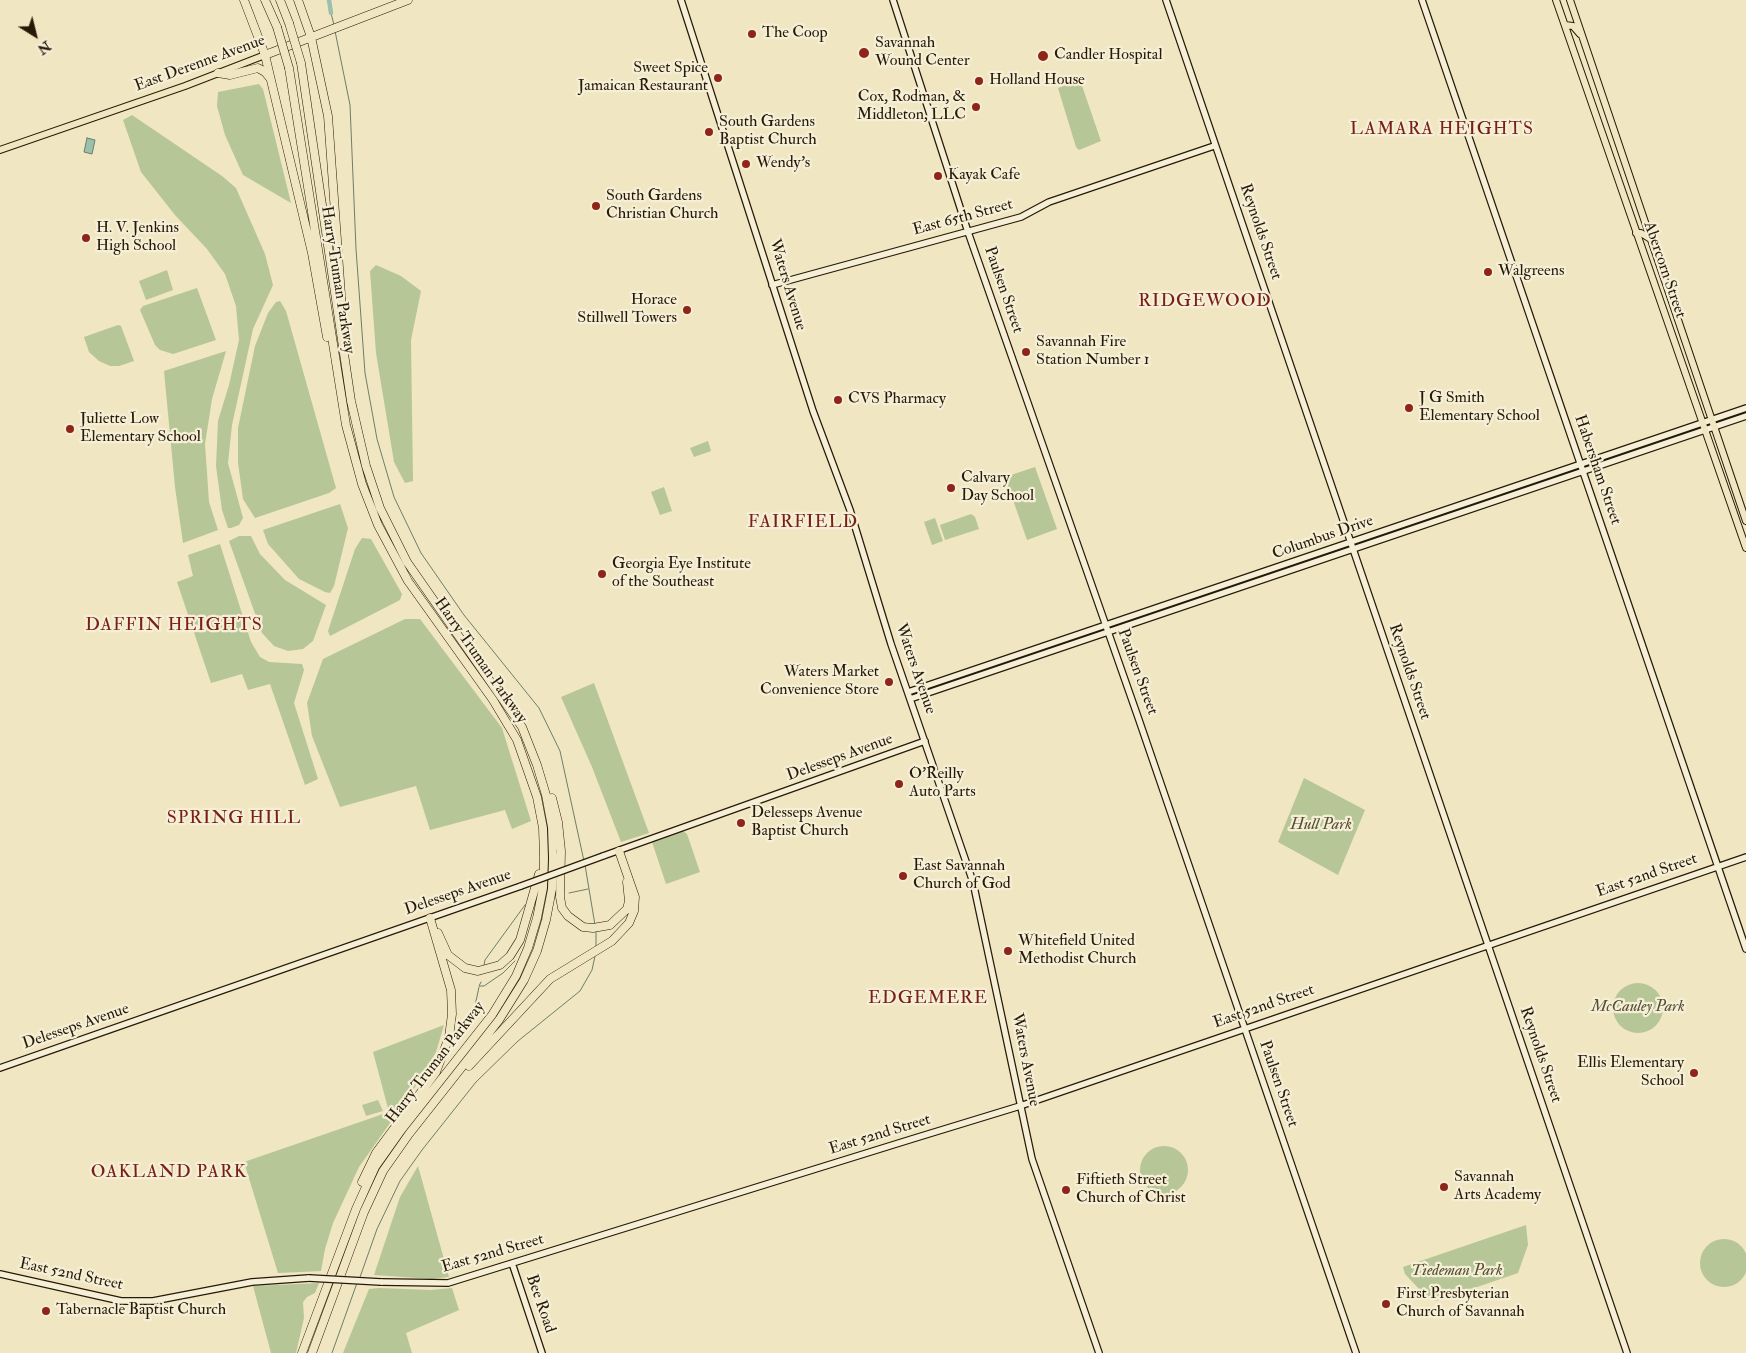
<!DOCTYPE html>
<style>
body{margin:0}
#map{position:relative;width:1746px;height:1353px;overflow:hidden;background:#f0e6c1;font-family:"IM FELL Double Pica",serif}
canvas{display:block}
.north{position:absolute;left:10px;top:10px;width:50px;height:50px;-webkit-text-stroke:4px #f5efd7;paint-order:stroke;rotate:144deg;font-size:14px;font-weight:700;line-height:20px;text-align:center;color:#281906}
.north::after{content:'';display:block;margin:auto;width:18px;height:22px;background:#281906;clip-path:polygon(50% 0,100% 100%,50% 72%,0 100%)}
</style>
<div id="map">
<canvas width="1746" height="1353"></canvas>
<div class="north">N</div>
</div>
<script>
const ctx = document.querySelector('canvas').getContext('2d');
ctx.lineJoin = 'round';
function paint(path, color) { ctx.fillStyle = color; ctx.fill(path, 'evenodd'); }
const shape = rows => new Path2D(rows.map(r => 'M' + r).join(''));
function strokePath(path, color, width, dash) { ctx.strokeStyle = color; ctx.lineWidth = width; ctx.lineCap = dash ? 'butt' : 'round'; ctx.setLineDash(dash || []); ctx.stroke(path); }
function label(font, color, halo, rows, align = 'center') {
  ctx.font = font + ' "IM FELL Double Pica",serif'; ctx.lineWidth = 4.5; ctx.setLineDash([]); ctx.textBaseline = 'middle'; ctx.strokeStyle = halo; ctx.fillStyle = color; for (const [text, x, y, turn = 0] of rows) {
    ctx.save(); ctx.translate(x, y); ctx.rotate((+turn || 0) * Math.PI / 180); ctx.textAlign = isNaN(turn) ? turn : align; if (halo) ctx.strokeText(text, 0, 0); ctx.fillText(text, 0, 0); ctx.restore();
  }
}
paint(shape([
 [1080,80,1101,141,1079,150,1076,147,1058,88],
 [259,84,263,89,291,203,243,175,225,135,217,106,218,92],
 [132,115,222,176,236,188,265,254,273,285,253,329,232,425,228,463,243,518,239,525,231,528,228,528,222,510,216,466,218,421,229,385,239,340,236,306,225,274,207,249,175,215,141,172,123,120],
 [376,265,401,276,421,291,411,340,413,481,405,483,394,462,376,353,370,271],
 [167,270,173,290,146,300,139,281],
 [197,288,216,340,173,354,160,350,155,345,140,310,143,306],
 [280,301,286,311,336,488,329,493,255,518,243,499,238,463,238,428,255,346,268,313,276,302],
 [118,325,121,326,134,361,119,366,110,366,99,361,89,352,84,337],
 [226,351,212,399,205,444,209,502,218,530,183,543,175,487,164,371],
 [708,441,711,451,694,457,690,448],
 [1035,467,1057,529,1027,540,1005,477],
 [664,487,672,511,660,515,651,492],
 [340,504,348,528,334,586,330,593,325,592,299,579,268,544,263,530],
 [971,514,975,517,979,529,945,540,940,525],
 [935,518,943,541,932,545,924,522],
 [239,536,251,536,260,554,285,580,326,605,313,641,303,649,288,651,274,646,262,633,229,541],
 [362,538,371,539,402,594,400,600,330,636,328,631,355,549],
 [220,544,251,642,260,657,269,662,302,664,304,670,294,703,318,779,305,785,270,684,248,690,242,674,211,683,177,582,193,576,188,555],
 [405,619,420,619,502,728,531,821,512,829,505,810,430,830,416,786,340,807,312,736,307,703,323,659],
 [594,683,649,833,621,842,592,767,561,697],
 [1304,778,1365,810,1338,875,1278,842],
 [683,831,687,834,700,872,666,884,652,842],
 '1613 1008a25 25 0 1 1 50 0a25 25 0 1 1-50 0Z',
 [444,1025,436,1052,412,1092,359,1167,333,1223,325,1249,321,1271,278,1273,244,1162,389,1112,373,1052],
 [378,1100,383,1111,366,1116,362,1105],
 '1140 1170a24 24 0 1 1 48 0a24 24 0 1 1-48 0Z',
 [418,1166,449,1277,432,1279,374,1275,400,1197],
 [1526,1225,1528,1245,1518,1273,1436,1301,1421,1291,1405,1274,1403,1267],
 '1700 1263a24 24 0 1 1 48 0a24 24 0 1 1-48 0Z',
 [319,1283,315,1293,307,1297,303,1302,304,1318,296,1353,271,1353,253,1286],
 [379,1288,431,1290,452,1288,459,1310,406,1333,412,1353,343,1353,369,1289]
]), '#b6c696');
const water = shape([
 [87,138,95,140,92,154,84,152,87,138]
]);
paint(water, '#9bc0ad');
strokePath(water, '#6d7d6a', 1);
strokePath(shape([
 [331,13,334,25],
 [335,31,350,105,356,249,365,373,377,439,394,497,421,553,464,615,539,708,560,751,584,861],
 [585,865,595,925],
 [569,893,588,889],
 [596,932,596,947],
 [484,965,485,960,525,905],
 [481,982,479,986,484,986,503,973,515,961],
 [475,1006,479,987],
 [359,1280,377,1229,400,1181,422,1150,476,1082,518,1041,580,991,592,970,595,956],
 [332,1353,357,1283]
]), '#6d7d6a', 1);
strokePath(shape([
 [329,0,331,13]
]), '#9bc0ad', 4.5);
const secondary = shape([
 [681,0,813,411,850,510,891,644,973,882,1032,1159,1099,1353],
 [893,0,968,232,1139,720,1356,1353],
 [1166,0,1627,1353],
 [1422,0,1746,949],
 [772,285,1021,217,1049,202,1214,146],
 [908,692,1746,408],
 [910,699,1746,416],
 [603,856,925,741],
 [0,1068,521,886],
 [512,1263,542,1353],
 [0,1274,121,1301,153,1301,252,1282,309,1278],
 [381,1282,448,1283,912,1139,1020,1106,1746,857]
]);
const primary = shape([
 [1556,0,1746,548],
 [1570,0,1746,521],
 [1565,25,1573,26,1580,34],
 [0,150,185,86,265,55],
 [1636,233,1641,233,1652,240]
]);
const highway = shape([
 [244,0,265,55,312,253,327,337],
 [265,0,277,27],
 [280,0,289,23],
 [298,0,311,37,328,116,342,309],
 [265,55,408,0],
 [301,63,351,401,366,466,380,508,407,562,522,727,537,765,546,795,552,827,553,858,552,889,546,920,537,951,524,980,499,1020,409,1134,383,1171,364,1212,312,1353],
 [289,68,346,425,362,484,378,525,408,581,493,700,517,740,537,797,543,828,544,858,543,888,537,918,528,948,516,976,492,1015,402,1129,375,1167,356,1209,302,1353],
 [218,73,230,75,258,68,265,72,269,77],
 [552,798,558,822,561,851,560,897,562,908,568,916,583,927,593,928,610,925,627,909,629,901,627,882],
 [438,933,448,955,465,968,478,971,500,965,510,956,520,940,539,874],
 [469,1066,550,979,612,941,629,923,634,911,635,897,619,851],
 [362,1182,376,1153,436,1072,449,1037,452,1014,451,990,430,918]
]);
strokePath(secondary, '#281906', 8);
strokePath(primary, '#281906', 8);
strokePath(highway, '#281906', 9);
strokePath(secondary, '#f5efd7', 5.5);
strokePath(primary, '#f0e6c1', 6);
strokePath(highway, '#f0e6c1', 8);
const secondaryBridge = shape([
 [521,886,603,856],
 [309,1278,381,1282]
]);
const highwayBridge = shape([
 [289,23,301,63],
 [277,27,289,68]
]);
strokePath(secondaryBridge, '#281906', 8, []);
strokePath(highwayBridge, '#281906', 9, []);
strokePath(secondaryBridge, '#f5efd7', 5.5);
strokePath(highwayBridge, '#f0e6c1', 8);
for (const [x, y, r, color] of [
 [752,34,5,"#8f2418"],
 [864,53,6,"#8f2418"],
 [1043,56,6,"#8f2418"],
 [718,78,5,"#8f2418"],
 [979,81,5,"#8f2418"],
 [976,107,5,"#8f2418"],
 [709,132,5,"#8f2418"],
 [746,164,5,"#8f2418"],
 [938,176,5,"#8f2418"],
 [596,206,5,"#8f2418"],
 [86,238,5,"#8f2418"],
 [1488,272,5,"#8f2418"],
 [687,310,5,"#8f2418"],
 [1026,352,5,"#8f2418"],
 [838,400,5,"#8f2418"],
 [1409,408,5,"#8f2418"],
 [70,429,5,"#8f2418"],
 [951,488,5,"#8f2418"],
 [602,574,5,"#8f2418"],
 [889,682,5,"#8f2418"],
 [899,784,5,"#8f2418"],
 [741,823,5,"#8f2418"],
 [903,876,5,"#8f2418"],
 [1008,951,5,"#8f2418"],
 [1694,1073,5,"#8f2418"],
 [1444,1187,5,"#8f2418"],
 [1066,1190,5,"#8f2418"],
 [1386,1304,5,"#8f2418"],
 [46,1311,5,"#8f2418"]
]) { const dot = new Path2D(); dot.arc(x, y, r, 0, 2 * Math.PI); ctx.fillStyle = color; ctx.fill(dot); strokePath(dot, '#f5efd7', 2); }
label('16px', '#281906', '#f5efd7', [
 ["The Coop",762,34],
 ["Savannah",875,44],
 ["Wound Center",875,62],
 ["Candler Hospital",1054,56],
 ["Sweet Spice",708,69,"right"],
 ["Jamaican Restaurant",708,87,"right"],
 ["Holland House",989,81],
 ["Cox, Rodman, &",966,98,"right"],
 ["Middleton, LLC",966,116,"right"],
 ["South Gardens",719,123],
 ["Baptist Church",719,141],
 ["Wendy's",756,164],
 ["Kayak Cafe",948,176],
 ["South Gardens",606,197],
 ["Christian Church",606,215],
 ["H. V. Jenkins",96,229],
 ["High School",96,247],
 ["Walgreens",1498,272],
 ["Horace",677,301,"right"],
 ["Stillwell Towers",677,319,"right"],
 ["Savannah Fire",1036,343],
 ["Station Number 1",1036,361],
 ["J G Smith",1419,399],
 ["Elementary School",1419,417],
 ["CVS Pharmacy",848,400],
 ["Juliette Low",80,420],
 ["Elementary School",80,438],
 ["Calvary",961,479],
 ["Day School",961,497],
 ["Georgia Eye Institute",612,565],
 ["of the Southeast",612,583],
 ["Waters Market",879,673,"right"],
 ["Convenience Store",879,691,"right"],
 ["O'Reilly",909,775],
 ["Auto Parts",909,793],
 ["Delesseps Avenue",751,814],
 ["Baptist Church",751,832],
 ["East Savannah",913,867],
 ["Church of God",913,885],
 ["Whitefield United",1018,942],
 ["Methodist Church",1018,960],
 ["Ellis Elementary",1684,1064,"right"],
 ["School",1684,1082,"right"],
 ["Savannah",1454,1178],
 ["Arts Academy",1454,1196],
 ["Fiftieth Street",1076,1181],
 ["Church of Christ",1076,1199],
 ["First Presbyterian",1396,1295],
 ["Church of Savannah",1396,1313],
 ["Tabernacle Baptist Church",56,1311]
], 'left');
label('16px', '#281906', '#f5efd7', [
 ["East Derenne Avenue",200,64,-20],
 ["East 65th Street",963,218,-15],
 ["Reynolds Street",1260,232,71],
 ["Abercorn Street",1664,270,71],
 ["Harry Truman Parkway",337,280,81],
 ["Waters Avenue",787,285,73],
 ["Paulsen Street",1003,290,71],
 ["Habersham Street",1597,470,71],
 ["Columbus Drive",1323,538,-19],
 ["Harry Truman Parkway",480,661,55],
 ["Waters Avenue",915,669,71],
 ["Paulsen Street",1137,672,70],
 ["Reynolds Street",1409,672,71],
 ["Delesseps Avenue",840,758,-20],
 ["East 52nd Street",1647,876,-19],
 ["Delesseps Avenue",458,893,-19],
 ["East 52nd Street",1264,1007,-19],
 ["Delesseps Avenue",76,1027,-19],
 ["Reynolds Street",1540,1055,71],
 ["Waters Avenue",1025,1060,79],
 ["Harry Truman Parkway",436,1063,-52],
 ["Paulsen Street",1278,1084,71],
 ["East 52nd Street",880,1135,-17],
 ["East 52nd Street",493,1254,-16],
 ["East 52nd Street",71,1275,12],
 ["Bee Road",540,1304,71]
]);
label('italic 16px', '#534d31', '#f5efd7', [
 ["Hull Park",1321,826],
 ["McCauley Park",1638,1008],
 ["Tiedeman Park",1457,1272]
]);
ctx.letterSpacing = '1px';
label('18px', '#7a1f14', '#f5efd7', [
 ["LAMARA HEIGHTS",1442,130],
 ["RIDGEWOOD",1205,302],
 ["FAIRFIELD",803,523],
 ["DAFFIN HEIGHTS",174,626],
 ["SPRING HILL",234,819],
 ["EDGEMERE",928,999],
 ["OAKLAND PARK",169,1173]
]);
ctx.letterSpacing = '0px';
</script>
